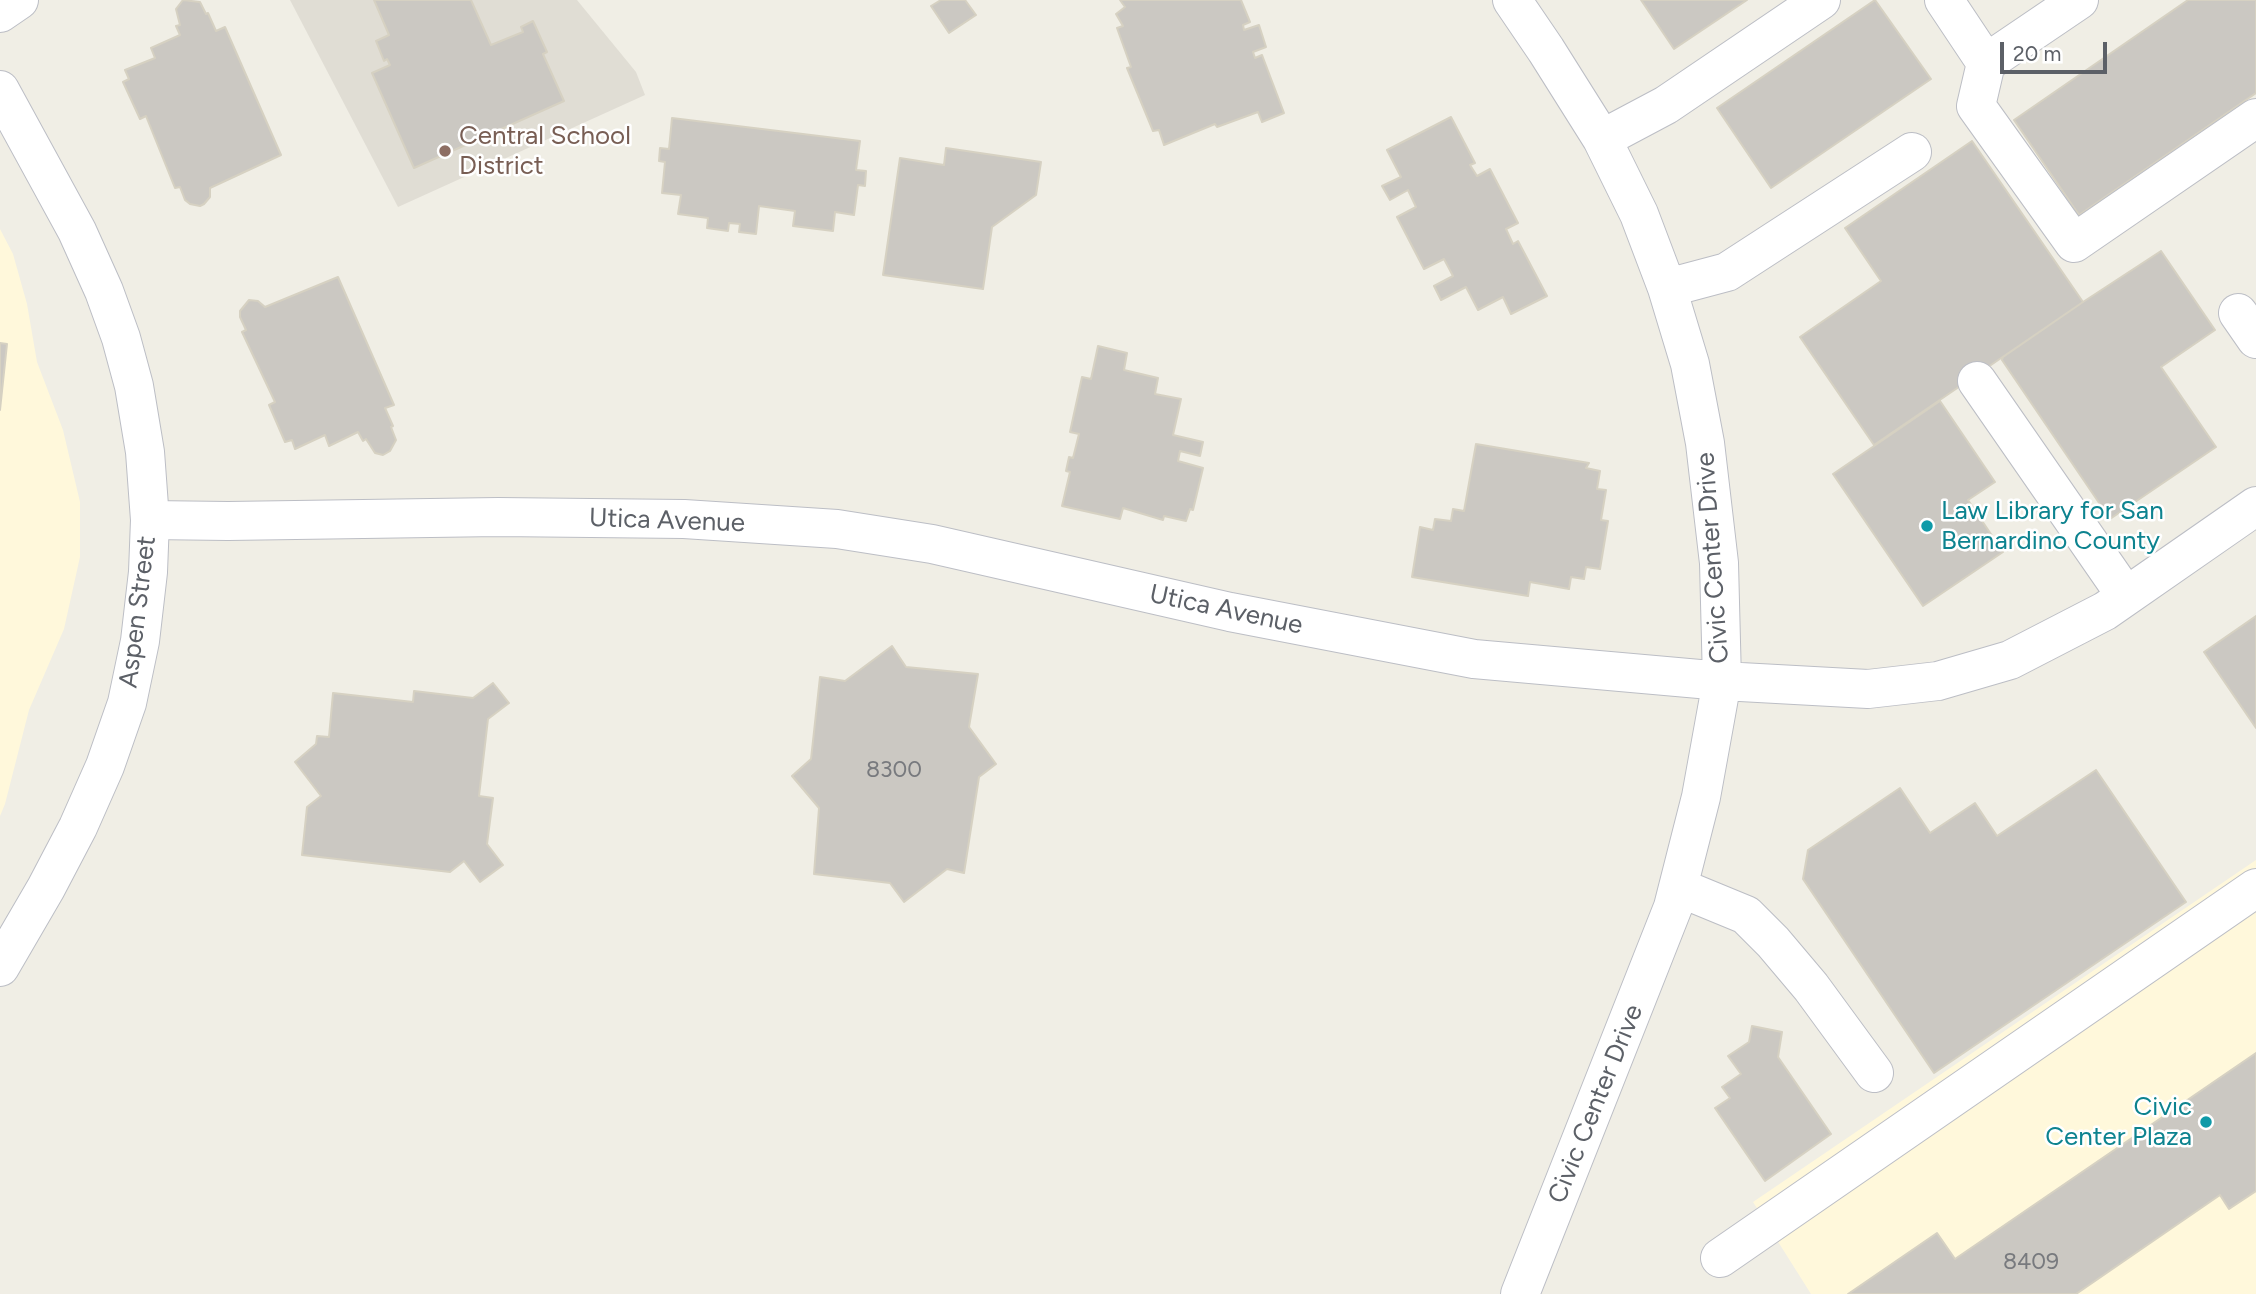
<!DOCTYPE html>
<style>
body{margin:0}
#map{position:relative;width:2256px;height:1294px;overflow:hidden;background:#f0eee5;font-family:Figtree,sans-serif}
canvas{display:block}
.scale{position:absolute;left:2000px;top:42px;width:107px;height:32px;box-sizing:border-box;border:4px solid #5c6067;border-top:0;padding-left:9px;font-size:21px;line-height:24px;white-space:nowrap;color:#5c6067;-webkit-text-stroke:5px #fff;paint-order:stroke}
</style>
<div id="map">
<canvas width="2256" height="1294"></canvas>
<div class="scale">20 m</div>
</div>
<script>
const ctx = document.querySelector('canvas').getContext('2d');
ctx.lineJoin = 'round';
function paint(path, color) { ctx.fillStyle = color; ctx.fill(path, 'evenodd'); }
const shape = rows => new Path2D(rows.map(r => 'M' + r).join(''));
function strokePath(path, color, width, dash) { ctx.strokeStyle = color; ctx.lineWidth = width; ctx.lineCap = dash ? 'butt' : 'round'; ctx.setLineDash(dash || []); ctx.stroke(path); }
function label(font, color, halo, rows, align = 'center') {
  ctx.font = font + ' Figtree,sans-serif'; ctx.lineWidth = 5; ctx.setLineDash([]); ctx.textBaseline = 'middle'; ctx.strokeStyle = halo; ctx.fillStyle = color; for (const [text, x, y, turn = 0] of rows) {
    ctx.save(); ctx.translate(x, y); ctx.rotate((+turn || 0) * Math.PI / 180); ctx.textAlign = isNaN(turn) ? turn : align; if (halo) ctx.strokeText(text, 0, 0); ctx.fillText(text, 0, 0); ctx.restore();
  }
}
paint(shape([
 [0,229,13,254,27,304,37,362,63,430,80,502,80,557,64,629,29,710,5,804,0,816],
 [2256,860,2256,1294,1811,1294,1753,1202]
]), '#fff8db');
paint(shape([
 [290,0,577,0,636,72,645,95,398,207]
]), '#e0ddd4');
const building = shape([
 [183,0,200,2,206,14,208,13,216,31,225,27,281,155,210,188,210,197,204,204,200,206,190,204,185,200,180,187,175,188,146,116,140,119,123,82,129,79,125,70,155,58,151,48,180,35,176,26,180,25,176,9,183,0],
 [374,0,471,0,491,45,523,32,521,27,533,21,547,52,543,54,564,101,414,168,372,73,390,65,387,59,384,61,376,41,389,35,374,0],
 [941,0,965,0,976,15,949,33,931,6,941,0],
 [1120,0,1241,0,1250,22,1243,25,1244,30,1259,25,1266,47,1253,52,1255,58,1262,55,1284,113,1262,122,1258,112,1217,127,1215,124,1164,145,1159,130,1153,131,1127,68,1131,67,1117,28,1123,26,1116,14,1125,7,1120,0],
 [1641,0,1747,0,1674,49,1641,0],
 [1875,0,1931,79,1771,188,1717,108,1875,0],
 [2188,0,2256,0,2256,93,2079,215,2014,120,2188,0],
 [1451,117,1475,163,1470,165,1477,176,1490,169,1518,223,1506,229,1513,244,1518,241,1547,296,1511,314,1503,297,1478,310,1466,287,1441,300,1434,286,1453,276,1444,259,1424,269,1397,217,1416,207,1408,190,1390,200,1382,186,1401,177,1387,150,1451,117],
 [672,118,860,141,856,170,866,171,865,186,858,185,854,215,835,212,833,231,793,226,795,211,759,206,756,234,739,232,740,224,729,223,728,231,707,228,708,218,678,214,681,195,662,193,665,162,659,161,660,148,669,149,672,118],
 [1972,141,2083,302,1874,445,1800,337,1881,281,1845,228,1972,141],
 [946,148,1041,162,1036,195,992,227,983,289,883,275,900,158,944,165,946,148],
 [2161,251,2215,330,2161,367,2216,447,2110,519,2002,360,2003,357,2083,302,2161,251],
 [338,277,394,405,385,408,393,426,391,427,396,440,390,451,383,455,375,453,366,439,363,441,358,432,329,446,325,435,295,449,292,440,285,442,269,405,275,402,242,332,246,330,240,317,240,311,249,300,258,301,265,307,338,277],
 [0,343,7,344,0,410,0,343],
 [1098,346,1127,353,1124,370,1158,378,1155,394,1181,399,1173,435,1203,442,1200,456,1180,451,1178,461,1203,468,1193,510,1190,509,1186,521,1164,516,1163,520,1123,508,1120,519,1062,506,1070,472,1066,471,1069,457,1073,458,1079,434,1070,432,1082,377,1091,379,1098,346],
 [1940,401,1995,482,1968,500,2003,552,1923,606,1833,474,1940,401],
 [1476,444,1589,463,1586,468,1600,471,1597,489,1606,490,1601,520,1608,521,1600,569,1586,567,1584,579,1571,577,1569,589,1530,582,1528,596,1412,577,1420,527,1433,530,1435,519,1451,521,1453,509,1464,511,1476,444],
 [2256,616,2256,728,2204,652,2256,616],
 [892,646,906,667,978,674,969,727,996,764,979,777,964,873,947,869,904,902,890,883,814,874,819,808,792,776,811,759,820,677,845,681,892,646],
 [493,683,509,703,488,719,479,796,493,798,487,844,503,865,480,882,464,861,450,872,302,855,307,807,321,796,295,762,316,744,317,736,329,737,333,693,413,702,414,691,473,698,493,683],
 [2096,770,2186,902,1934,1073,1803,879,1808,850,1900,788,1930,833,1975,803,1997,836,2096,770],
 [1752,1026,1782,1032,1778,1057,1831,1134,1765,1181,1715,1108,1730,1098,1722,1087,1741,1074,1728,1056,1749,1042,1752,1026],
 [2256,1053,2256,1191,2229,1209,2220,1195,2076,1294,1848,1294,1937,1233,1955,1259,2256,1053]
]);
paint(building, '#cbc8c2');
strokePath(building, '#d6d1c2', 2);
const minor = shape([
 [1512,0,1546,50,1602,139,1639,214,1667,288,1690,364,1705,443,1719,563,1722,681,1701,797,1673,907,1520,1294],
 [1944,0,1986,63,1976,106,2074,243,2256,118],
 [0,13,19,0],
 [1986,63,2079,0],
 [0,90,77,231,104,291,121,338,134,386,145,452,150,520,148,572,140,641,127,703,105,766,78,827,46,888,0,967],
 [1602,139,1666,105,1821,0],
 [1667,288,1727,272,1912,152],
 [2238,313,2256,339],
 [1977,381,2126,596],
 [150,520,228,521,498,517,684,519,837,529,932,544,1230,612,1474,659,1722,681,1868,689,1938,681,2010,660,2105,611,2256,506],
 [1678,887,1746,915,1773,942,1811,987,1874,1073],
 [1720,1258,2256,888]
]);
strokePath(minor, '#bcbec5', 40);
strokePath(minor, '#fff', 38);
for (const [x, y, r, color] of [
 [445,151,7,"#8d6e63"],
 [1927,526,7,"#0f9aa8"],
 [2206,1122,7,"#0f9aa8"]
]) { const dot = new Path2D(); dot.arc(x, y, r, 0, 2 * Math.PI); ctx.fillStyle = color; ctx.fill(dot); strokePath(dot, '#fff', 2.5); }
label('23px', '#787a7e', null, [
 ["8300",894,770],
 ["8409",2031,1262]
]);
label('26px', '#785e54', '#fff', [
 ["Central School",459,136],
 ["District",459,166]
], 'left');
label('26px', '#0d838f', '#fff', [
 ["Law Library for San",1941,511],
 ["Bernardino County",1941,541],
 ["Civic",2192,1107,"right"],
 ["Center Plaza",2192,1137,"right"]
], 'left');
label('26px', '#5c6067', '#fff', [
 ["Utica Avenue",667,521,2],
 ["Civic Center Drive",1713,558,-94],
 ["Utica Avenue",1226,610,12],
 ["Aspen Street",138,612,-83],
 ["Civic Center Drive",1596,1104,-68]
]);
</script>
